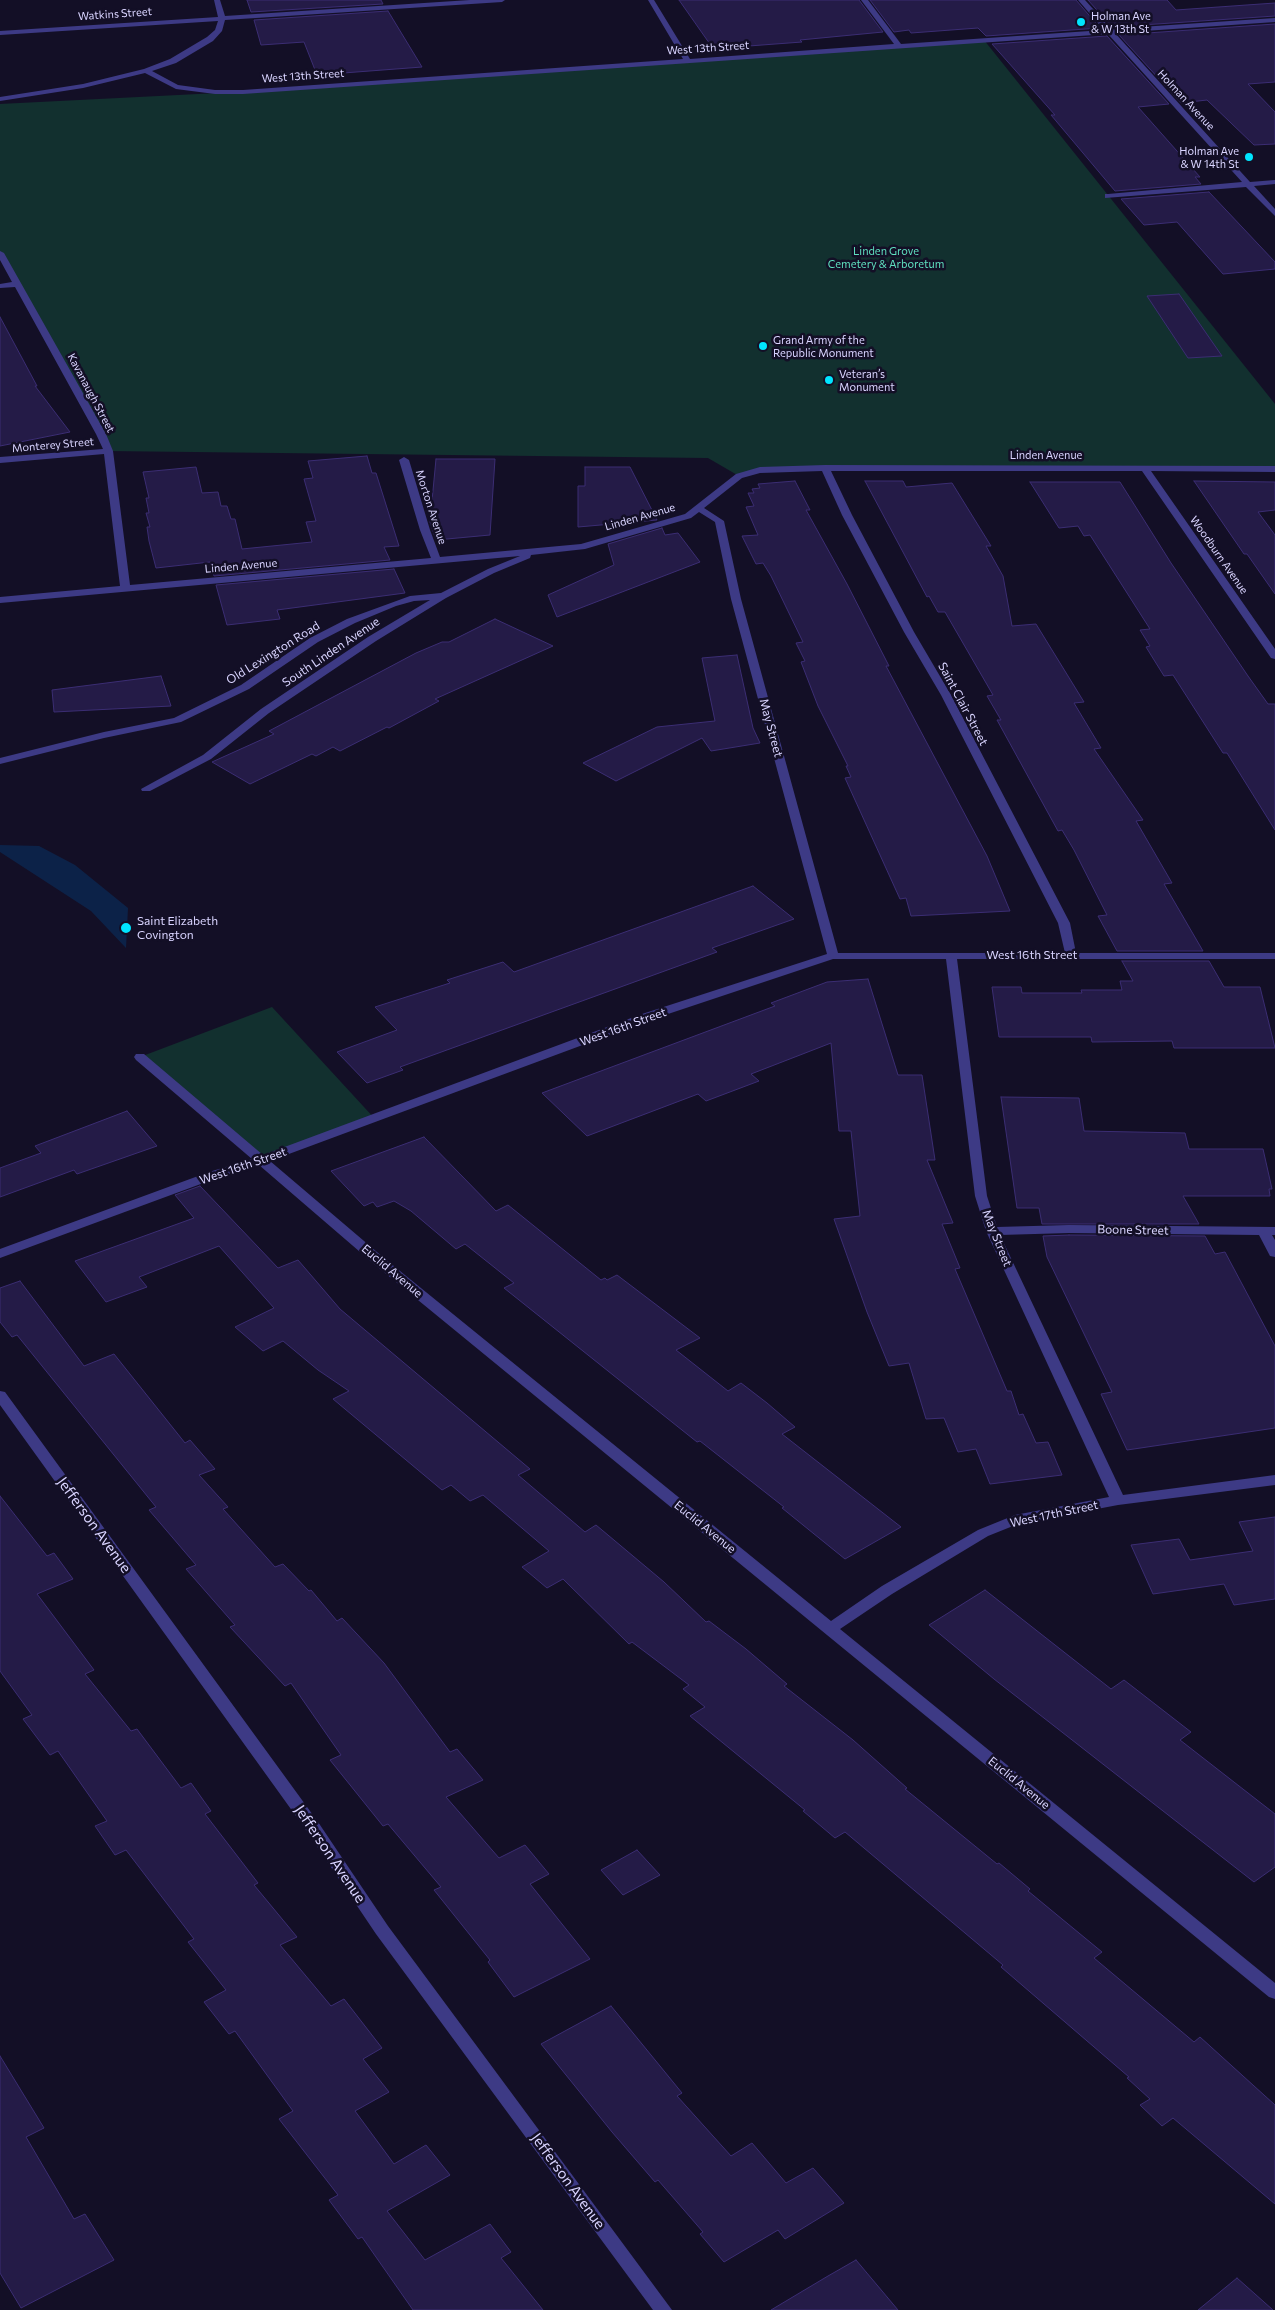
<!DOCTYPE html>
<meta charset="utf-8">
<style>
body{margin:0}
canvas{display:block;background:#130f26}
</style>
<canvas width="1275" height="2310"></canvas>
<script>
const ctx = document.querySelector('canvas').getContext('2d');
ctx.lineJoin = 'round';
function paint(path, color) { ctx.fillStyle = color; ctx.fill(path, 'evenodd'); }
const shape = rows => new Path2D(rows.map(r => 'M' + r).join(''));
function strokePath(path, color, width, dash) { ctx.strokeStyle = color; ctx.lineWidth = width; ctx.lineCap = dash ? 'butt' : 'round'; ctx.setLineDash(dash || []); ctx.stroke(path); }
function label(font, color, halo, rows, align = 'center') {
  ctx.font = font + ' Commissioner,sans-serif'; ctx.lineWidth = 5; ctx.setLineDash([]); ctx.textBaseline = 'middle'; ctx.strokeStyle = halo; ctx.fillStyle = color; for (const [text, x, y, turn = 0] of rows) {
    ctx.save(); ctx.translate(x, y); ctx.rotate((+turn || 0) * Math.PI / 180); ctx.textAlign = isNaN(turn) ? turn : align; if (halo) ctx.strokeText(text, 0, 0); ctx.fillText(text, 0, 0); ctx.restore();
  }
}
paint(shape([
 [984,40,1275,404,1275,469,790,468,739,476,708,458,108,451,0,253,0,104,258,91],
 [272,1007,375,1119,262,1160,140,1057]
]), '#12302f');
paint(shape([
 [0,845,39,846,75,865,128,908,126,948,91,911,0,852]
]), '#0c2248');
const building = shape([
 [247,0,381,0,383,4,251,12,247,0],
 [679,0,859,0,883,32,800,40,802,42,722,48,721,46,712,47,679,0],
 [870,0,1076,0,1100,28,986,36,978,28,911,33,909,30,894,32,870,0],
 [1088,0,1167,0,1176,10,1275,3,1275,16,1112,27,1088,0],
 [388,11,422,67,317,75,304,42,261,45,254,20,388,11],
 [1275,24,1275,82,1248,84,1275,112,1275,144,1254,145,1207,100,1181,103,1119,35,1275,24],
 [1107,36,1169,104,1138,107,1200,177,1195,177,1201,184,1115,191,1051,115,1055,115,992,44,1107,36],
 [1209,192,1275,262,1275,269,1223,274,1177,222,1144,225,1121,199,1209,192],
 [1179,294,1222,356,1188,358,1147,296,1179,294],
 [0,317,37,386,35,386,70,432,0,446,0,317],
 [367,456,372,473,376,473,399,546,384,547,390,560,214,576,210,562,156,568,149,541,147,527,150,527,146,513,149,513,146,498,149,498,143,472,196,467,202,493,218,492,221,506,227,506,231,519,235,519,242,549,312,542,306,522,316,521,304,479,313,478,308,461,367,456],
 [436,459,495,459,490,535,436,540,430,522,436,459],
 [585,467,630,467,657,520,578,527,578,486,585,486,585,467],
 [795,481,810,510,806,510,847,584,889,666,886,666,987,856,1010,911,911,916,906,898,900,899,845,778,851,777,846,766,848,766,818,706,801,662,805,661,796,643,803,642,771,576,763,563,756,564,742,536,758,535,746,507,754,506,748,493,754,493,752,489,760,488,758,484,795,481],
 [865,481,903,481,906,487,952,483,991,546,986,546,1003,576,1012,626,1036,624,1084,702,1074,703,1101,748,1094,749,1143,820,1136,821,1172,883,1164,884,1203,951,1117,951,1098,916,1107,915,1074,850,1062,830,1058,831,997,720,1001,720,987,696,993,695,945,612,938,612,929,596,927,597,865,481],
 [1194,481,1275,482,1275,510,1258,512,1275,535,1275,594,1247,554,1244,554,1194,481],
 [1030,482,1120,482,1171,563,1248,676,1268,704,1275,704,1275,830,1227,753,1223,753,1173,675,1164,676,1146,647,1150,646,1140,630,1150,629,1090,535,1084,536,1078,526,1059,528,1030,482],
 [662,528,665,535,678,533,700,562,557,617,548,595,614,565,608,544,662,528],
 [394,569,405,593,277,610,280,619,227,625,216,585,394,569],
 [495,619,553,646,435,699,439,701,389,728,387,727,340,751,333,747,316,756,312,754,250,784,212,762,274,734,269,731,416,653,442,642,449,642,495,619],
 [737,655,753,728,760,743,711,751,702,738,616,781,583,763,657,727,715,721,702,658,737,655],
 [161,676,171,706,54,712,52,690,161,676],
 [753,886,794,919,712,948,717,952,400,1067,403,1070,367,1083,337,1052,397,1030,375,1007,450,983,447,980,503,962,514,972,753,886],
 [1122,961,1209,961,1224,987,1260,987,1275,1048,1174,1048,1172,1041,1092,1042,1091,1037,999,1037,992,987,1021,987,1022,993,1082,993,1081,990,1122,990,1120,981,1133,981,1122,961],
 [868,979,898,1075,922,1075,935,1160,927,1160,953,1223,942,1224,960,1268,955,1269,1007,1391,1011,1391,1019,1415,1023,1414,1036,1443,1048,1442,1062,1475,990,1484,976,1449,958,1452,944,1418,926,1419,909,1363,889,1366,867,1312,834,1219,860,1216,851,1131,839,1131,831,1043,751,1074,759,1081,706,1101,698,1094,587,1136,542,1093,775,1006,771,1003,827,982,868,979],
 [1001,1097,1079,1098,1084,1131,1185,1133,1189,1149,1263,1149,1272,1189,1269,1189,1270,1196,1183,1196,1199,1224,1042,1224,1039,1208,1017,1208,1001,1097],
 [127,1111,157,1146,77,1174,74,1170,0,1197,0,1168,41,1153,35,1146,127,1111],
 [424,1137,496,1211,508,1205,601,1280,605,1278,607,1280,617,1275,700,1338,676,1350,728,1391,741,1383,767,1403,795,1427,782,1434,901,1527,845,1559,782,1508,784,1507,700,1441,697,1442,504,1288,514,1283,465,1244,456,1249,411,1211,394,1201,377,1207,373,1202,364,1206,331,1171,424,1137],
 [200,1186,278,1268,298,1260,340,1309,530,1469,518,1475,585,1532,596,1525,664,1582,706,1622,709,1621,746,1649,787,1684,784,1686,853,1740,907,1788,905,1789,997,1864,999,1863,1030,1889,1028,1891,1102,1952,1094,1958,1194,2042,1200,2037,1275,2105,1275,2204,1173,2118,1162,2126,1140,2105,1150,2099,1127,2078,1129,2077,1001,1967,1003,1965,845,1832,835,1838,803,1811,805,1810,690,1716,705,1707,683,1689,689,1685,632,1642,629,1644,563,1579,547,1588,522,1567,549,1551,483,1495,470,1501,451,1485,442,1490,333,1399,349,1391,318,1370,283,1341,263,1351,235,1327,274,1308,219,1246,139,1277,147,1287,106,1302,75,1261,194,1218,175,1195,200,1186],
 [1069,1235,1205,1236,1215,1254,1225,1252,1275,1346,1275,1428,1127,1450,1101,1394,1112,1392,1047,1257,1043,1236,1069,1235],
 [20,1281,84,1366,114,1354,185,1443,190,1440,215,1469,199,1475,228,1507,223,1509,275,1567,283,1564,309,1591,311,1590,337,1621,342,1618,384,1663,450,1752,457,1749,483,1780,446,1797,499,1858,525,1845,549,1874,530,1884,590,1959,514,1997,488,1962,490,1960,434,1890,441,1887,388,1824,383,1826,330,1760,341,1755,291,1683,285,1686,230,1627,235,1625,186,1569,196,1565,149,1510,156,1507,17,1335,12,1337,0,1322,0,1288,20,1281],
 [0,1496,47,1556,54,1553,73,1579,37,1594,94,1670,85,1674,131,1731,137,1729,181,1788,191,1783,211,1811,205,1814,258,1883,254,1885,297,1937,280,1945,331,2006,344,1999,382,2048,363,2059,389,2092,355,2111,394,2164,426,2145,450,2175,387,2211,425,2260,490,2224,511,2252,501,2258,543,2310,413,2310,362,2237,358,2239,329,2200,338,2195,279,2119,293,2111,235,2031,229,2034,204,2002,226,1990,188,1942,194,1939,126,1850,115,1855,95,1826,107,1821,58,1751,50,1755,23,1719,32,1715,0,1671,0,1496],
 [1275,1517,1275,1599,1234,1605,1224,1584,1153,1594,1131,1545,1179,1539,1190,1560,1253,1551,1239,1522,1275,1517],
 [985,1590,1111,1689,1124,1680,1191,1732,1180,1740,1275,1814,1275,1867,1254,1882,994,1679,929,1625,985,1590],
 [637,1850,660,1875,623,1895,601,1870,637,1850],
 [611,2006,682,2093,677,2096,731,2156,752,2143,786,2183,813,2168,844,2203,785,2239,778,2230,724,2262,700,2234,703,2232,658,2180,655,2182,612,2132,541,2044,611,2006],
 [0,2056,44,2128,26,2137,74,2219,85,2214,114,2260,21,2308,0,2273,0,2056],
 [856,2260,898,2310,771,2310,828,2276,856,2260],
 [1237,2278,1273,2310,1198,2310,1237,2278]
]);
paint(building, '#241b47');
strokePath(building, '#3b2d73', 1);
paint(shape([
 [214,0,220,0,225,16,470,0,505,0,502,2,225,20,222,31,213,41,176,63,152,71,178,85,215,90,243,90,683,59,648,0,654,0,690,59,894,44,861,0,868,0,901,44,1104,30,1078,0,1085,0,1111,29,1275,18,1275,22,1115,33,1250,182,1275,180,1275,184,1254,186,1275,209,1275,216,1246,187,1105,198,1105,194,1108,194,1242,182,1108,34,243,94,215,94,176,89,145,73,83,88,0,101,0,97,83,84,144,69,170,59,207,37,215,30,218,21,0,35,0,31,218,17,214,0],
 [0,251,4,253,106,434,113,451,130,585,431,558,420,530,399,460,404,457,409,460,430,530,440,557,581,544,685,514,736,474,760,467,825,465,1275,466,1275,472,1151,471,1275,649,1275,659,1271,658,1142,471,831,471,852,515,914,632,951,695,1070,923,1076,953,1275,953,1275,959,957,959,987,1196,997,1227,1069,1225,1275,1227,1275,1235,1272,1235,1275,1240,1275,1257,1270,1256,1259,1235,1069,1233,1000,1235,1123,1495,1275,1475,1275,1485,1118,1505,1018,1524,988,1536,892,1594,840,1629,1275,1983,1275,1999,1269,1997,374,1264,259,1165,217,1178,0,1258,0,1249,209,1172,252,1159,136,1060,134,1057,136,1054,144,1054,263,1155,642,1014,827,954,731,599,715,522,699,512,691,518,585,549,531,555,530,558,494,573,446,598,376,641,269,713,211,759,150,791,142,791,141,789,203,755,261,709,368,637,430,600,414,601,396,606,355,623,318,642,249,689,181,722,104,738,0,764,0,758,104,732,174,718,241,685,310,638,347,619,410,596,441,593,488,569,520,556,0,603,0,597,120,586,104,454,0,463,0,457,103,449,96,434,15,287,0,288,0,284,12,282,0,260,0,251],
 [822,471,842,515,904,632,941,695,1058,923,1065,953,838,953,741,599,724,521,704,508,742,478,760,473,822,471],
 [833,959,946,959,975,1196,986,1231,1109,1497,1015,1515,978,1530,882,1586,831,1621,384,1258,270,1161,650,1020,833,959],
 [0,1391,5,1392,318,1822,388,1926,672,2310,653,2310,376,1934,306,1830,0,1405,0,1391]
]), '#3d3a85');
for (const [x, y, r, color] of [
 [1081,22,5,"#00e5ff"],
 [1249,157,5,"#00e5ff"],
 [763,346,5,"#00e5ff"],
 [829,380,5,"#00e5ff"],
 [126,928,6,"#00e5ff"]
]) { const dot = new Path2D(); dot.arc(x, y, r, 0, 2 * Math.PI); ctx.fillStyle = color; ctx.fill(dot); strokePath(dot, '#130f26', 2); }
label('11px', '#d9d4ff', '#130f26', [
 ["Watkins Street",115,14,-4],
 ["West 13th Street",708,48,-4],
 ["West 13th Street",303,76,-4],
 ["Holman Avenue",1186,100,47],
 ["Kavanaugh Street",91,393,62],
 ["Monterey Street",53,445,-5],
 ["Linden Avenue",1046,455],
 ["Morton Avenue",431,507,72],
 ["Linden Avenue",640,517,-16],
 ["Woodburn Avenue",1219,555,55],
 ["Linden Avenue",241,566,-5]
]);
label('11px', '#d9d4ff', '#130f26', [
 ["Holman Ave",1091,16],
 ["& W 13th St",1091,29],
 ["Holman Ave",1239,151,"right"],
 ["& W 14th St",1239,164,"right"],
 ["Grand Army of the",773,340],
 ["Republic Monument",773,353],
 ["Veteran’s",839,374],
 ["Monument",839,387]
], 'left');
label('11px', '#5fe0c0', '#130f26', [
 ["Linden Grove",886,251],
 ["Cemetery & Arboretum",886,264]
]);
label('12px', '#d9d4ff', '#130f26', [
 ["South Linden Avenue",331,652,-34],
 ["Old Lexington Road",273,653,-32],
 ["Saint Clair Street",963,704,62],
 ["May Street",771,728,75],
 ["West 16th Street",1032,955],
 ["West 16th Street",623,1027,-20],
 ["West 16th Street",243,1166,-19],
 ["Boone Street",1133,1230,1],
 ["May Street",997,1238,68],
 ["Euclid Avenue",392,1271,40],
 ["West 17th Street",1054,1514,-12],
 ["Euclid Avenue",705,1527,39],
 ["Euclid Avenue",1019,1783,39]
]);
label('12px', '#d9d4ff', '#130f26', [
 ["Saint Elizabeth",137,921],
 ["Covington",137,935]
], 'left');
label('15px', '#d9d4ff', '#130f26', [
 ["Jefferson Avenue",94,1525,54],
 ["Jefferson Avenue",330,1854,56],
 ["Jefferson Avenue",568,2181,54]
]);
</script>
